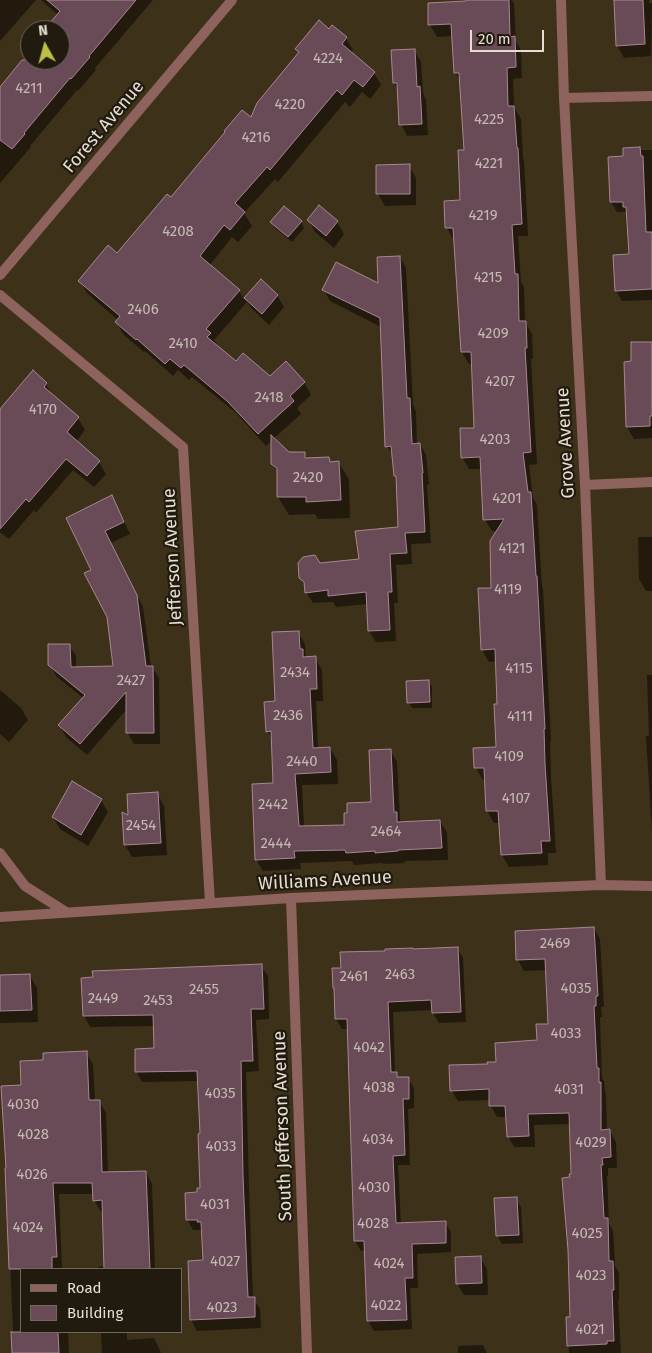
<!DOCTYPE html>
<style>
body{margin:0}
#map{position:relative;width:652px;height:1353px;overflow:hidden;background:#3e3119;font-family:"Fira Sans",sans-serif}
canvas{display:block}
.legend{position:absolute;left:20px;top:1268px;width:162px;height:65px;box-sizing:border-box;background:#201a0f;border:1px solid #6f685c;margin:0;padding:6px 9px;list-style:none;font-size:15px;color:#e6ded0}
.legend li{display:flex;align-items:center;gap:10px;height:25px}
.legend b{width:25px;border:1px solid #6f685c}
.north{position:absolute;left:20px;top:20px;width:50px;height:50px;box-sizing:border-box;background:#201a0f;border:1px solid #6f685c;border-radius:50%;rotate:353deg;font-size:14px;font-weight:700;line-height:20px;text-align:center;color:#e6ded0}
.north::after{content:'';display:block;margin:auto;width:18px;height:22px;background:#bcbf44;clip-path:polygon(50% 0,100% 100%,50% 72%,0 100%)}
.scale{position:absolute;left:470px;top:30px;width:74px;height:22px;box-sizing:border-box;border:2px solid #e6ded0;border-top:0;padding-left:6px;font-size:15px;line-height:18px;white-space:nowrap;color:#e6ded0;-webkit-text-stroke:4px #201a0f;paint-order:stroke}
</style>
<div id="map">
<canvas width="652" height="1353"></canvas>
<ul class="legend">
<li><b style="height:6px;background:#8e625d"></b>Road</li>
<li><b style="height:14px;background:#684b57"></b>Building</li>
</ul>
<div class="north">N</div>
<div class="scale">20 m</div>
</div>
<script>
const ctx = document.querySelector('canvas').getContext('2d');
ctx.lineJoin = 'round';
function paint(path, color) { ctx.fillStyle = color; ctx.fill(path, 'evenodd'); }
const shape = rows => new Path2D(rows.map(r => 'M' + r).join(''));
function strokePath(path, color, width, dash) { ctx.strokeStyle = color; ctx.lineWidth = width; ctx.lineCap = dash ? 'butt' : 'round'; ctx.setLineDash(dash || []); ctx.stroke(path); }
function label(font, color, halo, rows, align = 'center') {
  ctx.font = font + ' "Fira Sans",sans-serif'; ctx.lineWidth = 4.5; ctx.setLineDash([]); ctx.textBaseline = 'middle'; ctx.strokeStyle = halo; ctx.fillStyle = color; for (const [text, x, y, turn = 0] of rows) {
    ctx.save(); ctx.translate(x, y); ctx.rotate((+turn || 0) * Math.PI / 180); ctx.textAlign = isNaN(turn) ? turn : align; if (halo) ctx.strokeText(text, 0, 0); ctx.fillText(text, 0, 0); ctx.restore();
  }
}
paint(shape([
 [0,0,36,0,0,41],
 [41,0,153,0,95,68,96,70,78,91,77,90,30,146,31,147,0,183,0,94,3,86,30,53,30,60,60,60,60,30,46,30,58,15],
 [467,0,512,0,514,3,516,42,521,50,522,78,513,79,514,107,521,119,523,158,524,161,528,236,518,236,521,282,524,287,525,322,532,334,533,359,531,359,537,464,529,465,533,498,537,505,542,586,543,589,551,741,550,741,551,777,556,853,548,853,548,865,509,867,502,855,500,823,494,823,487,811,486,780,483,780,476,768,498,748,499,705,497,661,489,662,482,650,493,589,498,531,492,531,485,520,482,469,469,469,462,457,476,429,473,364,469,364,462,352,455,239,453,239,447,228,461,201,465,151,461,82,455,72,453,36,437,37,430,25,467,2],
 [616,0,649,0,649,3,652,3,651,56,624,58,617,45],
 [329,31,346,38,353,50,351,53,374,73,381,85,370,99,362,92,350,107,345,102,278,182,275,179,244,213,252,226,238,242,232,237,210,265,239,291,244,300,261,281,277,295,284,307,269,325,253,310,247,302,214,340,218,346,236,363,270,378,304,382,311,395,297,408,301,414,273,439,289,453,304,453,308,459,329,458,331,463,339,463,349,480,350,518,318,519,315,514,289,515,278,497,278,472,273,463,272,440,266,446,236,413,192,377,189,380,178,370,173,376,145,351,144,352,124,335,116,322,118,320,87,293,80,281,118,255,171,199,251,119,300,54,297,49],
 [414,50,421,62,423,93,426,100,428,135,407,136,401,124,399,91,394,83],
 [640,148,641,150,652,150,652,300,622,301,616,291,631,255,628,212,617,212,611,202,624,157],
 [409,166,416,178,416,205,385,206,378,194],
 [320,207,337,222,344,234,334,248,315,232,309,220],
 [272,222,301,222,304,228,292,242,275,228],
 [400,257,406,268,413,405,416,411,417,444,420,444,426,455,429,484,427,485,431,543,411,544,412,564,396,565,398,603,394,603,396,641,376,642,369,631,368,604,336,607,333,602,313,603,306,592,306,587,300,578,319,564,360,560,399,528,398,480,396,476,394,458,387,446,381,327,330,301,324,290,380,285],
 [652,343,652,438,634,439,627,427,633,362],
 [46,383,52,396,78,418,85,430,76,442,99,462,106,474,94,487,73,470,36,513,34,510,9,539,0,532,0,411],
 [112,497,130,534,111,543,143,607,151,667,152,667,159,678,160,744,134,744,127,732,127,709,87,755,66,737,60,726,83,698,56,676,50,665,69,645,76,656,76,669,114,668,108,617,92,571],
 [638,537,652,537,652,591,646,591,639,579],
 [298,632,305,644,306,658,315,658,322,670,323,701,316,701,318,749,330,748,337,760,338,784,302,785,304,827,346,826,372,803,390,750,397,762,400,820,402,823,440,821,447,833,448,860,404,861,405,863,383,864,382,863,354,865,352,861,300,863,301,869,263,871,256,859,275,784,273,740,267,731],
 [647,675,652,675,652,832,646,736,649,736],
 [428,681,432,687,432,708,412,708,408,702],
 [0,690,21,708,28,720,9,742,0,734],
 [157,794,164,806,167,855,132,857,125,845,129,817],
 [101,800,108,812,88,846,60,829,53,817],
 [594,928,600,939,604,1007,601,1007,602,1017,600,1017,602,1078,604,1081,605,1092,606,1095,607,1131,610,1131,616,1142,617,1168,608,1168,608,1176,607,1176,609,1223,613,1231,615,1266,619,1273,619,1300,618,1300,621,1353,569,1353,567,1318,571,1318,571,1178,573,1176,571,1124,534,1125,535,1147,514,1147,508,1136,507,1117,497,1117,491,1106,490,1100,458,1101,451,1090,489,1065,498,1063,538,1042,549,1025,546,970,524,971,518,960],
 [457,948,463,958,466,1022,439,1023,433,1013,433,1010,393,1012,395,1072,399,1078,408,1078,414,1088,414,1108,408,1109,410,1165,398,1165,401,1224,445,1222,451,1232,451,1252,417,1254,418,1288,410,1288,412,1329,374,1331,368,1321,366,1250,361,1251,355,1241,349,1029,342,1029,336,1019,336,990,342,969,413,951],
 [261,966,268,976,269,1019,256,1020,259,1071,246,1072,249,1187,253,1298,260,1309,261,1328,197,1331,191,1320,188,1262,205,1261,203,1230,193,1230,187,1219,198,1193,202,1189,199,1081,142,1082,136,1071,156,1049,155,1026,90,1027,84,1016,83,979],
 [30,976,37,988,38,1022,0,1023,0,977],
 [86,1053,93,1064,95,1101,99,1101,106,1113,108,1173,146,1172,152,1184,155,1269,98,1269,98,1267,105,1266,104,1212,101,1212,94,1200,94,1194,59,1194,62,1269,21,1269,21,1332,68,1332,69,1353,14,1353,6,1169,22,1086,44,1061],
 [516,1199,521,1207,523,1243,502,1244,497,1235],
 [480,1257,487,1269,488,1295,464,1295,457,1283],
 [101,1332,127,1332,127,1340,154,1338,160,1350,161,1353,102,1353],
 [483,1345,487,1353,458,1353,458,1346]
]), '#0007');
const building = shape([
 [47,0,136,0,89,56,90,57,71,79,70,78,24,133,25,134,12,149,0,140,0,87,22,60,60,60,60,30,44,30,60,11,47,0],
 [466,0,509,0,510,37,515,36,516,67,507,68,508,106,514,106,517,148,518,148,522,224,512,225,515,274,518,274,519,321,526,321,527,348,525,348,531,452,523,453,528,492,531,492,536,576,537,576,545,729,544,729,545,764,550,841,541,841,542,853,501,855,498,811,486,811,484,768,474,768,473,748,496,747,494,704,497,704,495,649,481,650,478,588,491,588,490,541,504,519,483,520,480,457,461,458,460,428,474,428,471,352,461,352,453,228,445,228,444,201,460,200,458,150,464,150,459,73,454,73,451,24,428,25,428,3,466,1,466,0],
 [614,0,643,0,645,44,616,46,614,0],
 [319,20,329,29,332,25,347,37,342,44,375,72,363,87,354,80,342,95,337,90,270,170,267,167,235,203,245,212,230,230,224,225,200,256,240,290,206,329,211,333,207,337,236,361,243,353,270,376,286,361,305,382,290,396,294,401,258,434,227,401,184,365,181,368,170,359,165,364,137,339,136,340,115,322,120,316,78,281,108,245,117,253,167,194,171,197,225,132,224,131,242,110,251,117,257,103,299,52,295,49,319,20],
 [415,49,417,87,420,86,422,124,399,125,397,83,393,83,391,50,415,49],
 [640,147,641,156,643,156,646,232,652,232,652,289,615,291,613,255,629,254,626,207,623,207,623,202,610,202,608,157,623,156,623,148,640,147],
 [410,164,410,194,376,194,376,165,410,164],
 [319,205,338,221,326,236,307,220,319,205],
 [284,206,302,221,288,237,270,222,284,206],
 [400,256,407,398,410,398,412,444,420,443,423,473,422,473,425,532,405,533,407,553,390,554,392,592,388,592,390,630,368,631,366,592,328,596,328,590,305,593,304,582,299,578,298,563,303,557,315,555,320,563,359,559,355,531,398,527,396,476,394,476,391,446,385,447,380,318,322,290,336,262,378,283,377,257,400,256],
 [261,279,278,295,262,314,244,298,261,279],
 [631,342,652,342,652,416,650,416,650,426,626,427,624,362,631,361,631,342],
 [33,370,47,383,44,387,79,417,67,432,100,461,87,476,66,459,29,502,26,499,0,529,0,409,33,370],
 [271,435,289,452,305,452,305,458,329,457,330,462,339,461,341,500,306,502,306,497,277,497,277,468,271,464,271,435],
 [112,495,124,522,105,531,137,595,146,666,153,666,154,733,126,733,126,692,80,744,58,725,85,695,48,665,48,644,70,644,71,667,113,666,107,617,84,573,91,570,66,518,112,495],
 [299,631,300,649,303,649,303,657,316,656,317,689,310,689,313,748,330,747,331,772,295,774,299,826,344,825,344,813,347,813,347,803,371,802,369,750,391,749,394,812,397,812,397,822,440,820,442,848,398,850,398,851,375,853,375,851,346,853,345,850,294,851,295,858,255,860,252,784,273,783,271,731,266,732,264,702,275,701,272,632,299,631],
 [429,680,430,702,407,703,406,681,429,680],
 [72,781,102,799,81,835,52,817,72,781],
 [158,792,161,843,124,845,122,812,128,815,127,794,158,792],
 [594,927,598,996,596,996,596,1006,594,1006,597,1068,599,1068,599,1083,601,1082,601,1130,610,1129,611,1157,602,1158,603,1165,601,1165,604,1218,608,1218,609,1261,613,1261,614,1290,612,1290,614,1341,607,1341,607,1344,567,1346,566,1317,570,1317,568,1250,562,1178,570,1177,569,1174,571,1174,569,1113,528,1114,529,1136,507,1137,505,1106,489,1106,489,1089,450,1091,449,1065,488,1064,487,1062,496,1062,495,1043,537,1040,536,1024,548,1024,545,959,516,960,515,931,594,927],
 [458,947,461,1012,432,1013,431,1000,388,1002,391,1072,397,1072,397,1077,409,1077,409,1099,403,1099,405,1155,393,1156,396,1223,446,1221,446,1243,412,1244,413,1278,405,1278,407,1320,367,1321,364,1241,354,1241,347,1019,335,1019,334,988,333,988,332,968,341,968,340,952,385,951,385,949,413,948,413,949,458,947],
 [262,964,264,1009,251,1009,253,1061,241,1061,243,1176,248,1297,255,1297,255,1317,190,1320,188,1261,203,1260,201,1222,197,1222,198,1220,186,1220,185,1193,197,1192,197,1188,200,1188,198,1134,200,1133,197,1071,135,1072,135,1049,154,1048,153,1015,83,1016,81,978,93,977,92,971,262,964],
 [30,974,32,1010,0,1011,0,975,30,974],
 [87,1051,89,1100,100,1100,102,1172,146,1171,150,1269,104,1269,102,1200,93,1201,92,1183,53,1183,57,1257,52,1257,52,1269,9,1269,5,1168,6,1168,1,1086,21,1085,20,1061,43,1060,43,1053,87,1051],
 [517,1197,519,1235,496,1236,494,1198,517,1197],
 [481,1256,482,1283,456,1284,455,1257,481,1256],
 [11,1332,58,1332,59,1353,12,1353,11,1332]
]);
paint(building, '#684b57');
strokePath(building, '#a78794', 1);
strokePath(shape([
 [561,0,564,98,585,485,601,885],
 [564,98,652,96],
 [0,275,232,0],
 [0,295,183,447,210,903],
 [585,485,652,482],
 [291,898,307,1353]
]), '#8e625d', 10);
strokePath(shape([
 [0,853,25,886,66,912],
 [0,917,291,898,601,885,652,886]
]), '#8e625d', 10);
label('15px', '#c6b9b2', null, [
 ["4224",328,59],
 ["4211",29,89],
 ["4220",290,105],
 ["4225",489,120],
 ["4216",256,138],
 ["4221",489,164],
 ["4219",483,216],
 ["4208",178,232],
 ["4215",488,278],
 ["2406",143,310],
 ["4209",493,334],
 ["2410",183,344],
 ["4207",500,382],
 ["2418",269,398],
 ["4170",43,410],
 ["4203",495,440],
 ["2420",308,478],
 ["4201",507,499],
 ["4121",512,549],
 ["4119",508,590],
 ["4115",519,669],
 ["2434",295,673],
 ["2427",131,681],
 ["2436",288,716],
 ["4111",520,717],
 ["4109",509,757],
 ["2440",302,762],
 ["4107",516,799],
 ["2442",273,805],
 ["2454",141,826],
 ["2464",386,832],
 ["2444",276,844],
 ["2469",555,944],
 ["2463",400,975],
 ["2461",354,977],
 ["4035",576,989],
 ["2455",204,990],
 ["2449",103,999],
 ["2453",158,1001],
 ["4033",566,1034],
 ["4042",369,1048],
 ["4038",379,1088],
 ["4031",569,1090],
 ["4035",220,1094],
 ["4030",23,1105],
 ["4028",33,1135],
 ["4034",378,1140],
 ["4029",591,1143],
 ["4033",221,1147],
 ["4026",32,1175],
 ["4030",374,1188],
 ["4031",215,1205],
 ["4028",373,1224],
 ["4024",28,1228],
 ["4025",587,1234],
 ["4027",225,1262],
 ["4024",389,1264],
 ["4023",591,1276],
 ["4022",386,1306],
 ["4023",222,1308],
 ["4021",590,1330]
]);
label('18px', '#e6ded0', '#201a0f', [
 ["Forest Avenue",104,127,-50],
 ["Grove Avenue",566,443,-93],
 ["Jefferson Avenue",173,557,-93],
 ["Williams Avenue",325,881,-3],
 ["South Jefferson Avenue",283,1126,-92]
]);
</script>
